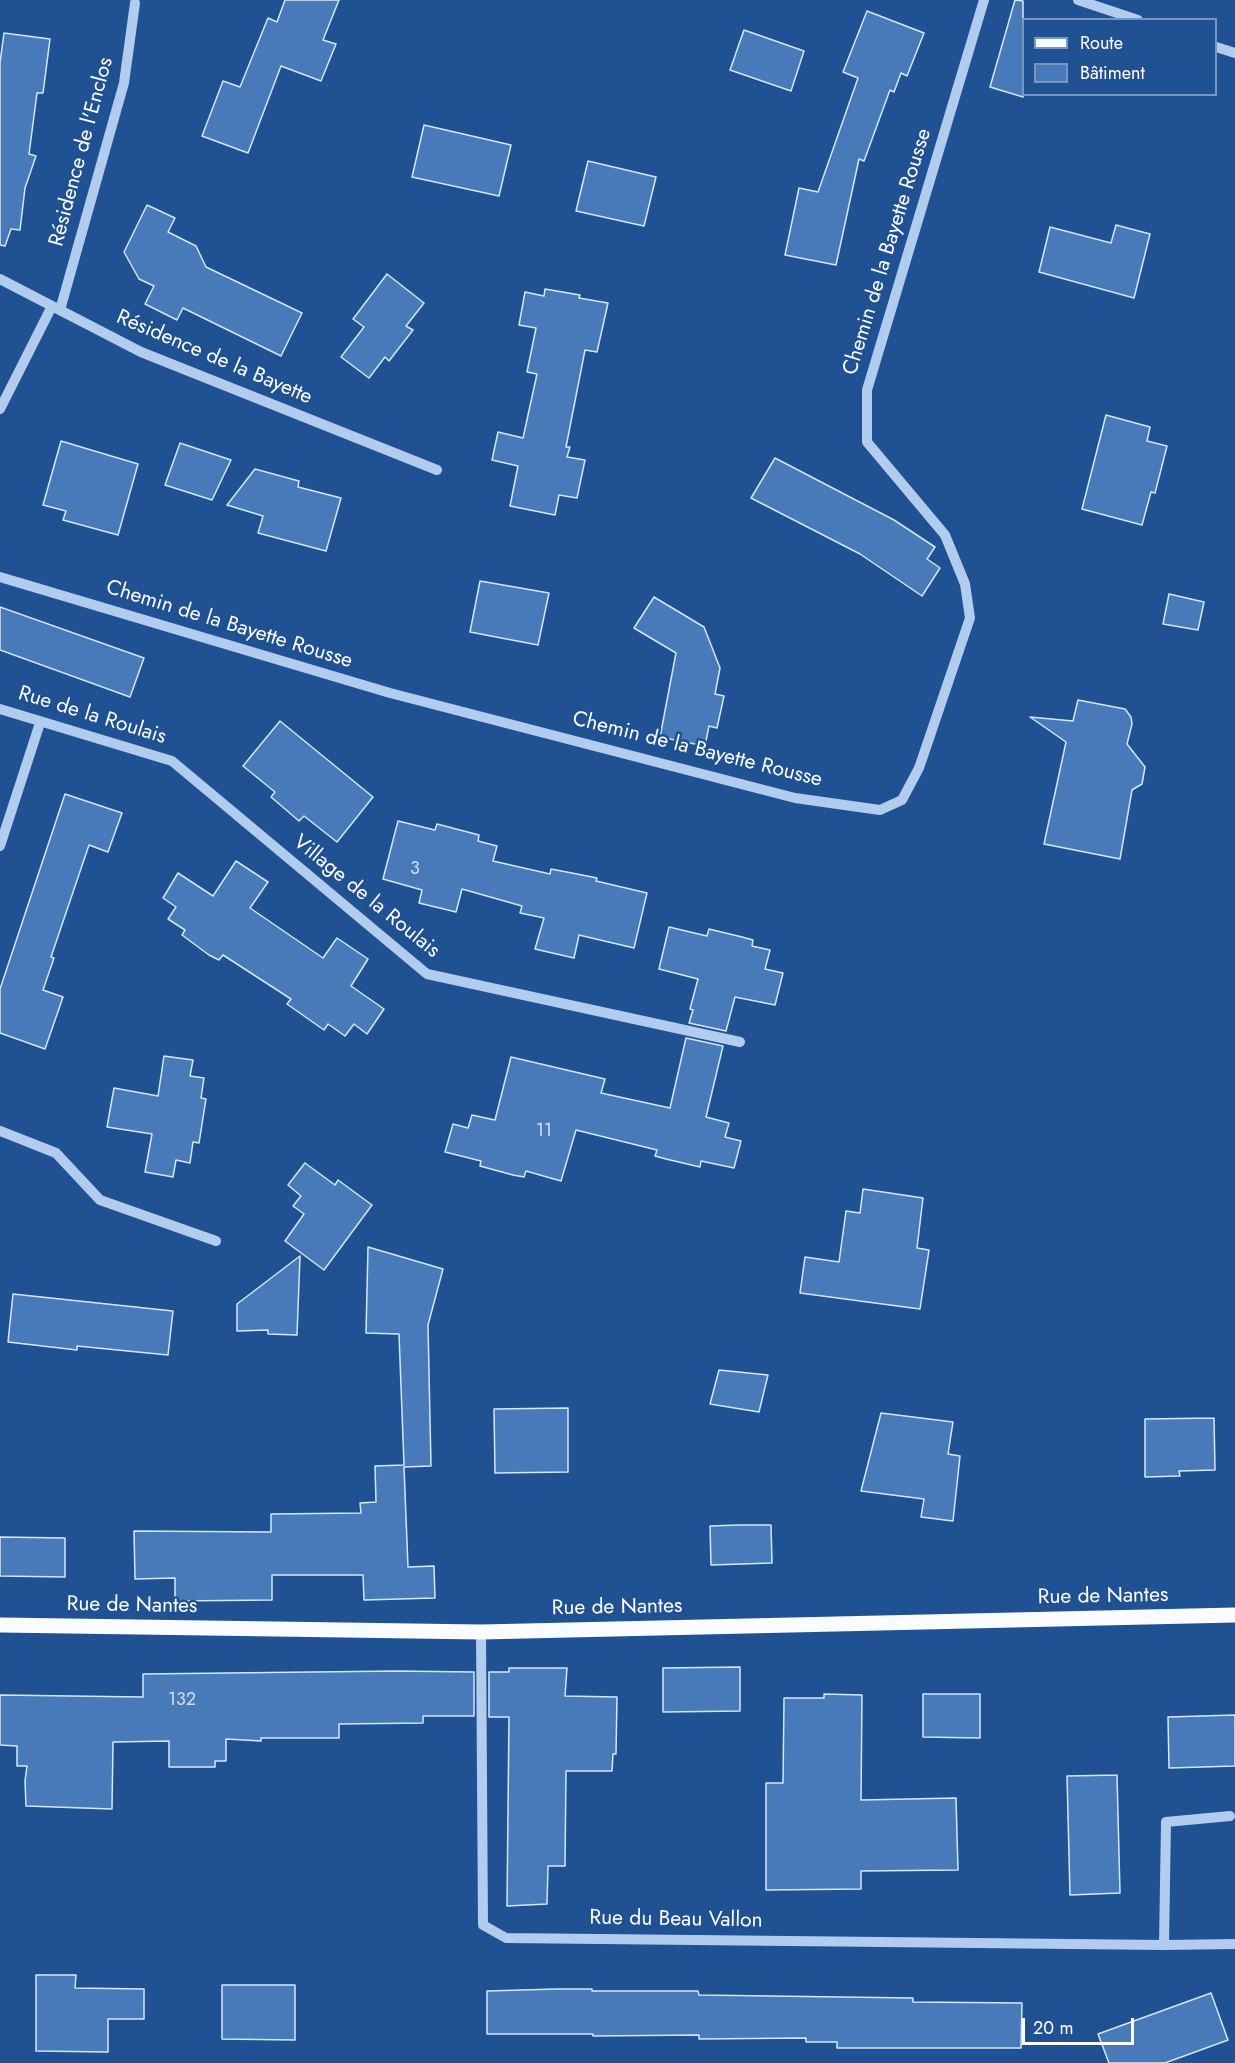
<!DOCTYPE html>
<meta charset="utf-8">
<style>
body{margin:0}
#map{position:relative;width:1235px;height:2063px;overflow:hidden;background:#1f5193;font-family:Jost,sans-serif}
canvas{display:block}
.legend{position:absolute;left:1022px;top:18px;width:195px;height:78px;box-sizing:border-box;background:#1f5193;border:2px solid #7997be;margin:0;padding:8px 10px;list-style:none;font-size:18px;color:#fff}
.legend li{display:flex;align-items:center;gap:12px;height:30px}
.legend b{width:30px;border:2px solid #7997be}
.scale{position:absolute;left:1022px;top:2018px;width:112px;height:27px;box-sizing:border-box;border:3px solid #fff;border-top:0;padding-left:8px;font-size:18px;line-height:21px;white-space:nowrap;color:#fff;-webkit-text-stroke:4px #1f5193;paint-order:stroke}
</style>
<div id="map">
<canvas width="1235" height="2063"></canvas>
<ul class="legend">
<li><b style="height:8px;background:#f8fbff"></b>Route</li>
<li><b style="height:16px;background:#487ab9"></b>Bâtiment</li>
</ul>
<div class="scale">20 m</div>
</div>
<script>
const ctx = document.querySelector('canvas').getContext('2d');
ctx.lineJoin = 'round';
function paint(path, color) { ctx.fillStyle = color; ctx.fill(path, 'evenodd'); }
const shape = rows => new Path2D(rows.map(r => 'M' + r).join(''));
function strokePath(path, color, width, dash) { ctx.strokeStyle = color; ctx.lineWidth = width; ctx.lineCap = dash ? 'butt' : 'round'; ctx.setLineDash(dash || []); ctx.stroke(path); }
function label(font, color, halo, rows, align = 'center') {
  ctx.font = font + ' Jost,sans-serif'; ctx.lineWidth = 5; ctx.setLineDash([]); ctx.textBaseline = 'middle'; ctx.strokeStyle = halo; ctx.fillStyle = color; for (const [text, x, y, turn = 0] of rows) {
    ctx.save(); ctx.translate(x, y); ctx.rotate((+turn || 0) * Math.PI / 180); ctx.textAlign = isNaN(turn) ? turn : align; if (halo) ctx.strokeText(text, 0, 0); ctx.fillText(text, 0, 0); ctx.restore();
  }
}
const building = shape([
 [285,0,339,0,323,40,336,44,321,81,281,66,248,153,202,136,223,81,240,87,268,18,277,22,285,0],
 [1015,0,1023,1,1023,97,990,87,1015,0],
 [867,11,924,33,907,76,901,73,894,92,890,90,864,161,859,159,836,265,785,255,799,188,818,192,858,78,843,72,867,11],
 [744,30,804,51,791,91,730,70,744,30],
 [4,33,50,39,43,93,37,93,29,154,36,156,25,188,20,230,11,229,5,246,0,245,0,63,4,33],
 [424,125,511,145,499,196,412,177,424,125],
 [588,161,656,177,644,226,576,211,588,161],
 [147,205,175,218,168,232,196,246,206,267,302,313,281,356,183,308,177,320,145,304,154,286,139,279,124,252,147,205],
 [1116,225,1150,234,1134,298,1039,272,1050,227,1111,243,1116,225],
 [387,274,424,303,406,326,413,330,389,361,385,357,369,378,341,357,364,327,353,319,387,274],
 [545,289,580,295,579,298,608,303,597,352,585,350,566,447,570,447,567,457,585,460,577,498,559,495,555,515,510,506,518,466,492,460,498,432,523,438,537,374,527,372,536,328,519,325,525,292,544,296,545,289],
 [1106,415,1150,427,1147,441,1167,446,1155,493,1151,492,1142,525,1082,509,1106,415],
 [61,441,138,464,118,535,63,520,66,511,43,505,61,441],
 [180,443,231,460,212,500,165,485,180,443],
 [775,458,894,520,935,547,927,559,940,568,922,596,860,554,751,498,775,458],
 [255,469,299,481,298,487,341,498,326,551,258,533,263,516,227,505,255,469],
 [480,581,549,593,538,645,470,632,480,581],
 [1169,594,1204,602,1198,630,1163,624,1169,594],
 [654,597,704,627,720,668,715,694,724,696,717,728,709,726,705,746,660,737,676,653,634,628,654,597],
 [0,607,144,658,130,697,0,650,0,607],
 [1078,700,1125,709,1131,717,1132,724,1127,744,1145,767,1142,784,1132,790,1120,859,1044,844,1066,742,1030,717,1073,721,1078,700],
 [280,721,373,797,337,842,304,816,299,821,271,797,275,792,243,766,280,721],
 [65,794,122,813,108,852,89,845,51,957,54,958,43,990,63,997,45,1049,0,1033,0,989,65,794],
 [398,821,435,830,437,824,479,835,478,841,497,846,493,861,550,874,551,869,577,874,597,878,596,881,647,893,634,948,579,935,574,958,535,949,544,918,520,913,522,906,462,889,456,912,419,903,422,890,383,879,398,821],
 [236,861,268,882,250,908,323,958,337,938,368,959,351,986,384,1009,367,1034,354,1024,345,1036,328,1024,324,1030,287,1004,291,999,223,955,219,960,209,955,182,935,185,930,168,919,176,907,163,898,178,873,213,896,236,861],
 [669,927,707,936,709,929,742,937,753,940,752,946,770,950,765,969,783,973,775,1005,735,997,726,1031,689,1023,693,1010,690,1009,698,979,659,969,669,927],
 [686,1038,723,1046,706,1117,729,1123,725,1137,741,1141,734,1168,701,1161,700,1167,666,1159,655,1156,657,1150,576,1130,561,1181,526,1171,524,1177,513,1175,480,1166,481,1161,445,1152,453,1124,468,1128,472,1115,495,1120,511,1057,605,1079,601,1093,670,1108,686,1038],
 [164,1056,193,1060,190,1076,204,1078,201,1098,206,1099,199,1143,193,1142,190,1163,176,1160,173,1177,145,1172,152,1134,107,1127,114,1088,158,1096,164,1056],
 [305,1163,335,1185,338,1180,372,1205,324,1270,285,1241,304,1214,293,1206,301,1196,288,1185,305,1163],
 [863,1189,923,1198,917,1248,929,1250,920,1309,800,1293,805,1257,839,1262,846,1211,860,1213,863,1189],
 [368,1247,443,1269,428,1325,431,1466,404,1467,408,1567,434,1566,435,1598,364,1600,363,1575,272,1575,272,1600,175,1601,175,1578,135,1579,134,1531,271,1532,271,1514,361,1513,360,1503,376,1502,375,1466,404,1465,399,1334,366,1333,368,1247],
 [300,1256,297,1335,268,1334,268,1330,237,1331,237,1304,300,1256],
 [13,1294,173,1311,168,1355,77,1346,77,1350,8,1342,13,1294],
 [719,1370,768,1375,759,1412,710,1404,719,1370],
 [568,1408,568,1472,495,1473,494,1409,568,1408],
 [881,1413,953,1422,948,1454,960,1456,953,1521,921,1517,924,1499,861,1491,881,1413],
 [1214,1418,1215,1470,1179,1471,1180,1476,1145,1477,1145,1419,1214,1418],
 [739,1525,771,1525,772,1563,711,1565,710,1526,739,1525],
 [0,1537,65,1538,65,1577,0,1576,0,1537],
 [740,1667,740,1711,663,1712,663,1668,740,1667],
 [509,1668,567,1668,565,1696,617,1697,616,1754,613,1754,612,1771,566,1771,565,1866,548,1866,547,1904,507,1906,509,1717,489,1717,489,1672,509,1672,509,1668],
 [397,1671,474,1672,474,1716,423,1716,423,1723,339,1724,339,1738,261,1738,261,1741,226,1739,226,1761,215,1761,215,1767,169,1767,169,1741,113,1742,112,1809,26,1806,25,1781,27,1766,17,1766,17,1746,0,1745,0,1695,143,1697,143,1674,397,1671],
 [824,1694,862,1695,861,1800,956,1798,958,1870,861,1871,861,1889,766,1890,766,1783,783,1783,784,1698,824,1698,824,1694],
 [923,1694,980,1694,980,1738,923,1737,923,1694],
 [1235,1715,1235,1766,1169,1768,1168,1717,1235,1715],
 [1117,1775,1120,1893,1070,1895,1067,1776,1117,1775],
 [36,1975,76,1975,75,1988,144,1989,144,2019,108,2019,108,2052,36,2051,36,1975],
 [222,1985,295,1985,295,2040,222,2039,222,1985],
 [556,1989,592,1989,592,1991,698,1991,699,1995,913,1998,913,2002,1022,2003,1021,2048,837,2048,837,2042,806,2042,806,2038,699,2039,699,2035,593,2036,593,2034,487,2034,487,1991,556,1989],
 [1211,1993,1228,2040,1165,2063,1109,2063,1098,2034,1211,1993]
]);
paint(building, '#487ab9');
strokePath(building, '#d7e7fa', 1.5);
strokePath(shape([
 [1078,0,1138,20],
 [1216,47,1235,53],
 [0,279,52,306],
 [60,310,124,83,135,3],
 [0,409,52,306,141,352,437,470],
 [0,577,390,693,795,798,880,810,902,800,919,768,970,618,965,584,945,535,867,442,867,390,984,0],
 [0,709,172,761,427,974,740,1042],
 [0,846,40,723],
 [0,1131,56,1153,100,1200,216,1241],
 [481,1632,483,1925,506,1938,1164,1945,1235,1944],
 [1164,1945,1166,1822,1230,1816]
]), '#b1ccee', 10);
strokePath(shape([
 [0,1625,481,1632,1235,1615]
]), '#f8fbff', 15);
label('18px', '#d1deee', null, [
 ["3",415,870],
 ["11",544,1132],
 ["132",182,1701]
]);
label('21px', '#fff', '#1f5193', [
 ["Résidence de l'Enclos",82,152,-75],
 ["Chemin de la Bayette Rousse",888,252,-73],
 ["Résidence de la Bayette",214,358,23],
 ["Chemin de la Bayette Rousse",229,625,17],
 ["Rue de la Roulais",92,716,17],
 ["Chemin de la Bayette Rousse",697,750,14],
 ["Village de la Roulais",366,897,39],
 ["Rue de Nantes",1103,1597,-1],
 ["Rue de Nantes",132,1606,1],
 ["Rue de Nantes",617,1608,-1],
 ["Rue du Beau Vallon",676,1920,1]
]);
</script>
